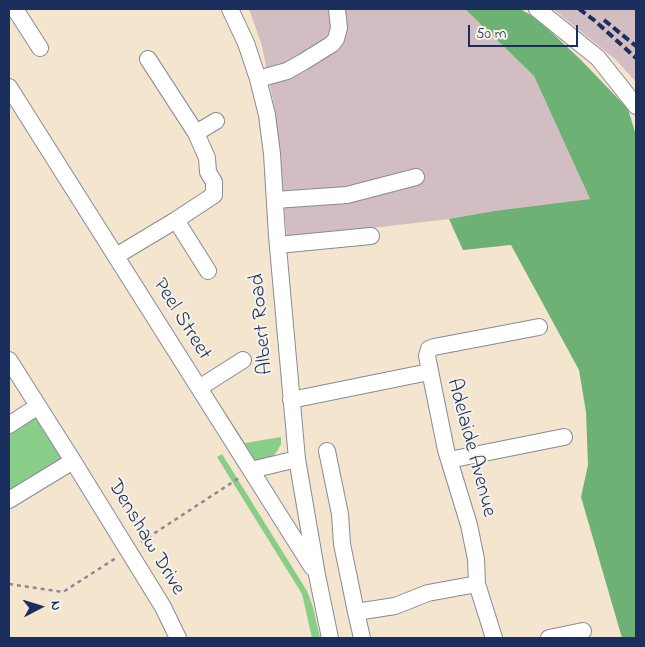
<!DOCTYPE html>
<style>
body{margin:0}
#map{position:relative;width:645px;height:647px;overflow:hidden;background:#f4e5ce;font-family:"Indie Flower",sans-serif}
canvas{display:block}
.frame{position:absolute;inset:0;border:10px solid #1b2f5e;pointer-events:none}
.north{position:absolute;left:15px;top:582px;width:50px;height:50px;-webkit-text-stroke:4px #f7f3e8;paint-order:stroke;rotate:85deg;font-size:14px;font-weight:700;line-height:20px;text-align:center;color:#1b2f5e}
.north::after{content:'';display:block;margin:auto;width:18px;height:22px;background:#1b2f5e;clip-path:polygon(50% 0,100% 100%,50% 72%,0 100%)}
.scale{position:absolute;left:468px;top:25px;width:110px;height:22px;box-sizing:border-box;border:2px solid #1b2f5e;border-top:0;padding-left:6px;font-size:15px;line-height:18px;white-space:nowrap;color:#1b2f5e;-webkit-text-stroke:4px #f7f3e8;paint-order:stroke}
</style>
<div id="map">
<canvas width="645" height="647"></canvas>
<div class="frame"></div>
<div class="north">N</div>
<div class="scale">50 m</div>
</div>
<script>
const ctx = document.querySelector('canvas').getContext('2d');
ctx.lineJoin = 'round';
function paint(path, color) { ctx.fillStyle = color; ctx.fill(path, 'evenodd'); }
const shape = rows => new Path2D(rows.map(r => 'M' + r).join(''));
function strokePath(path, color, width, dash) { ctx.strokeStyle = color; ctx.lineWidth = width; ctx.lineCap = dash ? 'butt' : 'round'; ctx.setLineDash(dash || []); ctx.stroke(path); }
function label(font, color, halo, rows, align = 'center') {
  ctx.font = font + ' "Indie Flower",sans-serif'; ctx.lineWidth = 4; ctx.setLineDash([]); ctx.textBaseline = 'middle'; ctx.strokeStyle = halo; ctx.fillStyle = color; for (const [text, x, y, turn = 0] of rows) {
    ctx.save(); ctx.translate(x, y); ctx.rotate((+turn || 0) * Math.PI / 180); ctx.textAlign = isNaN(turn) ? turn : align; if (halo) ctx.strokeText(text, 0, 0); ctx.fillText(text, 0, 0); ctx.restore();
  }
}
paint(shape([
 [249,9,465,9,534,76,590,199,449,219,287,238,275,110,262,46],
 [553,9,636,9,636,82,615,59]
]), '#d2bec2');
paint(shape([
 [38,406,73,461,9,500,9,425],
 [221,406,245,443,281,437,281,444,278,450,274,455,268,459,261,460,255,460,249,457,216,409],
 [222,454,307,591,313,607,320,638,312,638,302,594,217,457]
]), '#89ce88');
paint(shape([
 [465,9,520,9,536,18,581,60,628,109,636,135,636,638,622,638,581,497,588,465,586,412,579,370,511,245,463,250,449,219,495,211,590,199,534,76]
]), '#6eb174');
const minor = shape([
 [15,9,40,48],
 [230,9,246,43,258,79,267,115,272,154,277,236,297,459,317,575,330,638],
 [537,9,598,58,636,106],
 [258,79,287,71,303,62,332,44,336,39,339,28,337,9],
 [9,87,312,567],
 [196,133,216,121],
 [275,200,347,195,416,177],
 [176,220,208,271],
 [278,245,371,236],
 [116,256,176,220,214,195,214,182,208,172,207,158,196,133,148,59],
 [9,360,73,461,163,607,178,638],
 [431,376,427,356,429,349,434,347,539,327],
 [199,388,243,360],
 [291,400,424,373,431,376,446,450,469,525,476,559,477,584,494,638],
 [9,425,38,406],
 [327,451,340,514,342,544,356,612],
 [449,460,564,437],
 [251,470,297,459],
 [9,500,73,461],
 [362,638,356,612,395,606,428,593,477,584],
 [549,638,583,631]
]);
strokePath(minor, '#888a96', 18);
strokePath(shape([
 [141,542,239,478],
 [9,584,63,592,116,558]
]), '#888a96', 2.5, [4, 4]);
strokePath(minor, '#fff', 16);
strokePath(shape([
 [579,9,594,20,636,58],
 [604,20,636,46]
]), '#1b2f5e', 4, [8, 4]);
label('21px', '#1b2f5e', '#f7f3e8', [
 ["Peel Street",181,320,58],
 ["Albert Road",263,324,-95],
 ["Adelaide Avenue",470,448,75],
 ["Denshaw Drive",145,538,59]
]);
</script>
